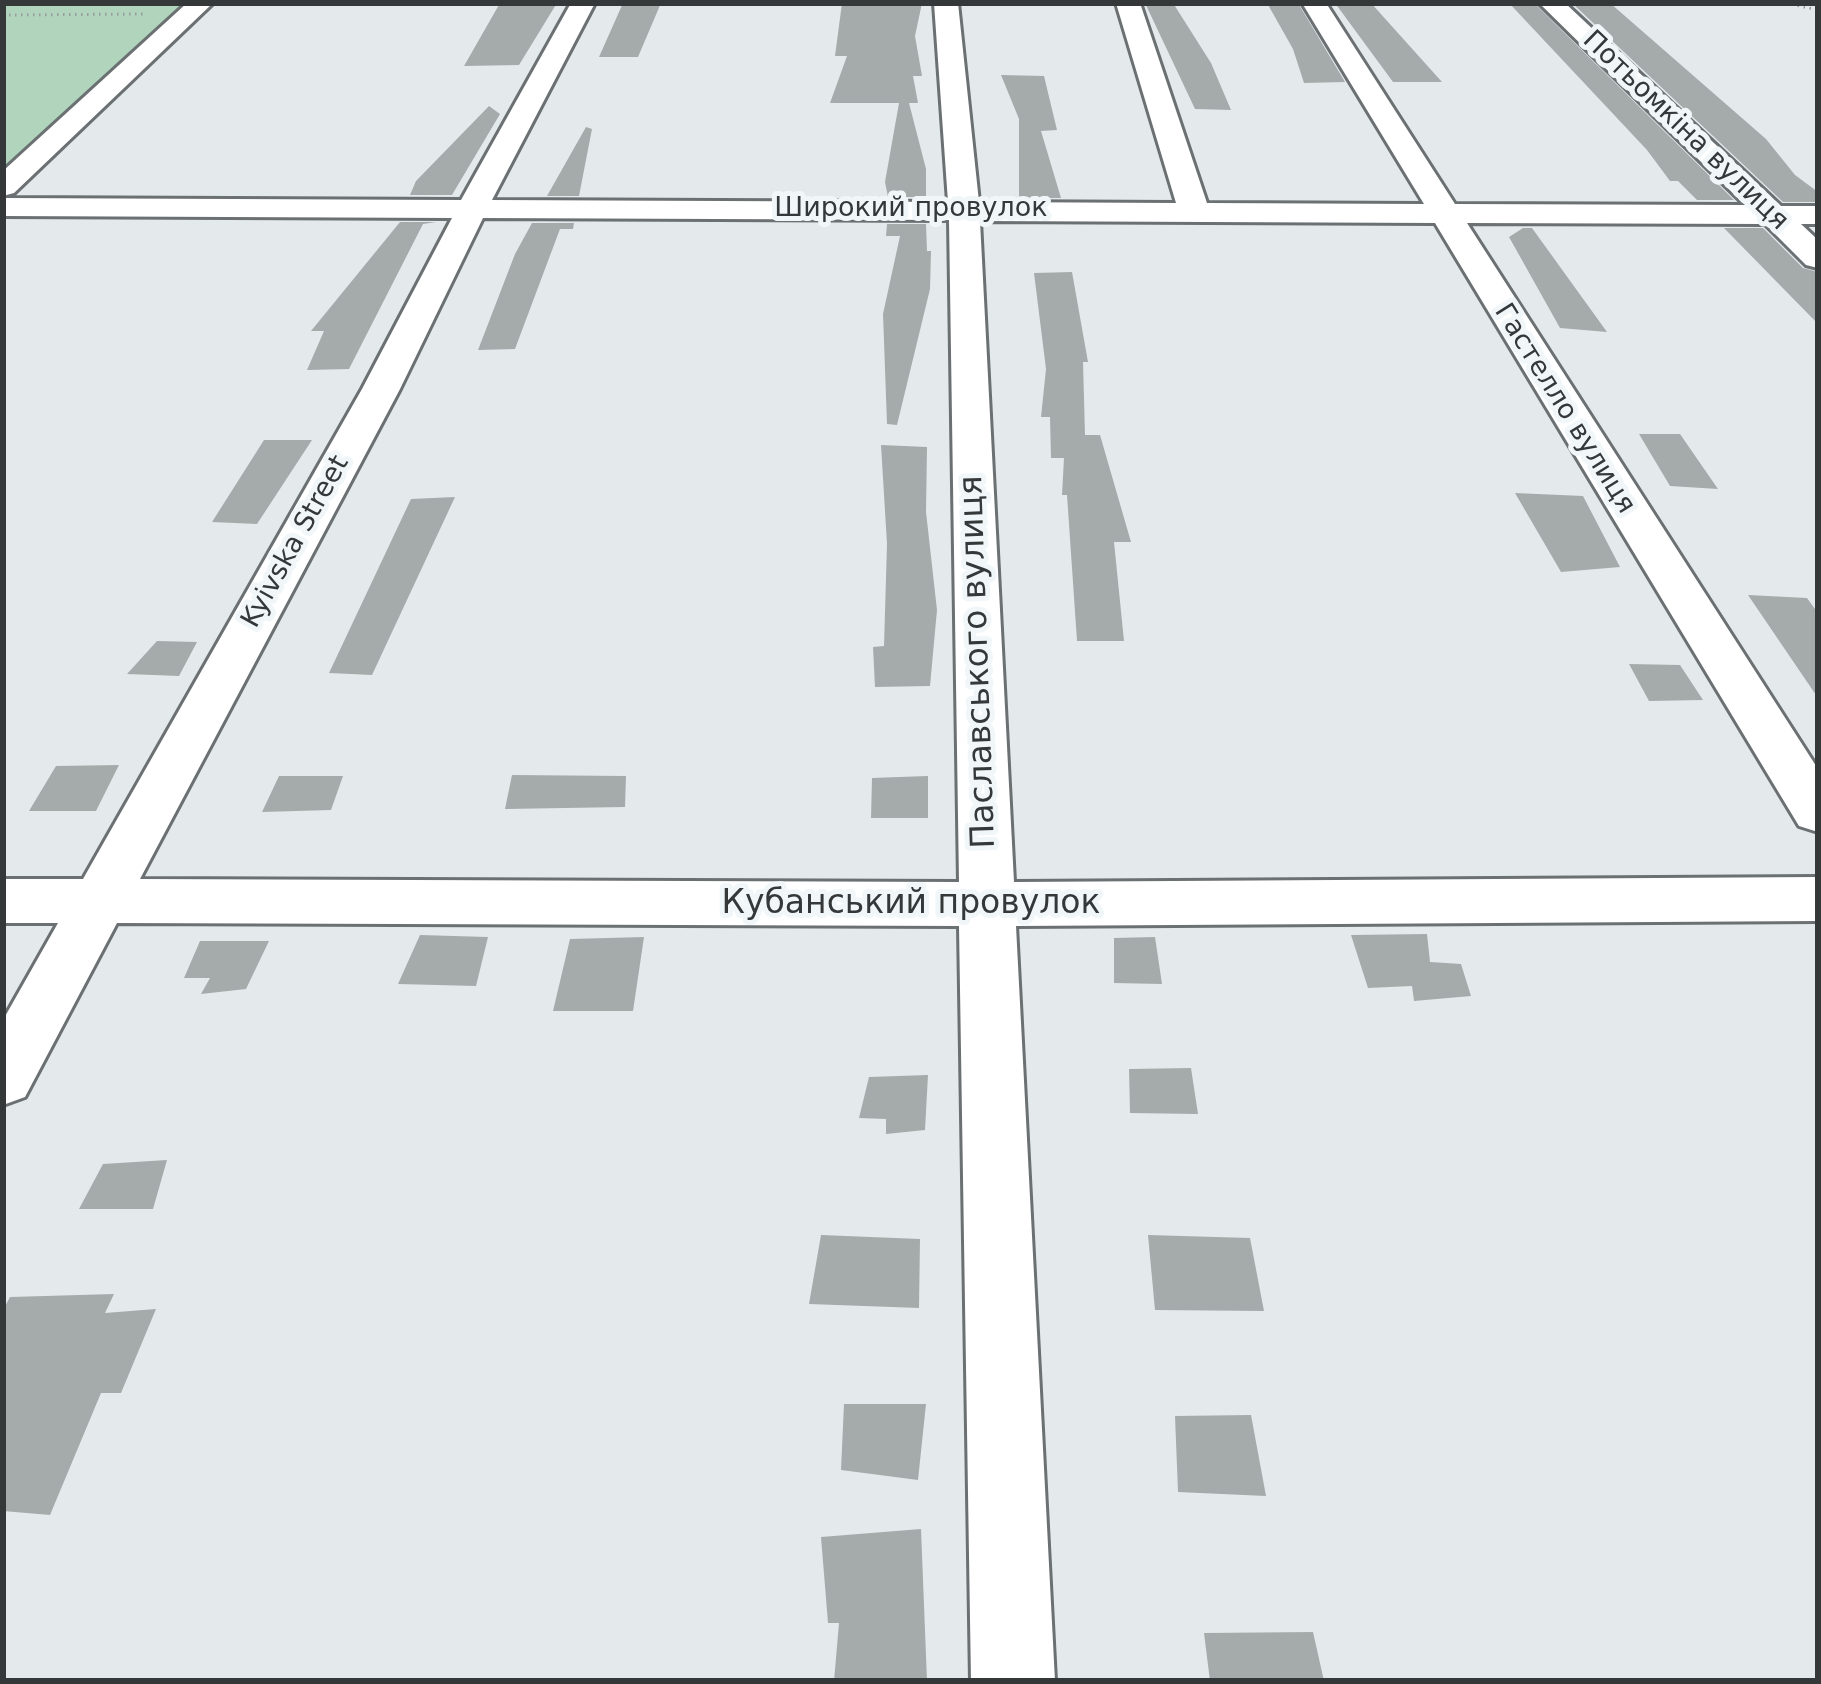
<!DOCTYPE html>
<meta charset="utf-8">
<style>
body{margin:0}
#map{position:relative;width:1821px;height:1684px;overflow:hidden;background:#e4eaec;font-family:"DejaVu Sans",sans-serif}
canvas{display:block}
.frame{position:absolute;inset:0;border:6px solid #353838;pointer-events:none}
</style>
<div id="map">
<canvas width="1821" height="1684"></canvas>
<div class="frame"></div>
</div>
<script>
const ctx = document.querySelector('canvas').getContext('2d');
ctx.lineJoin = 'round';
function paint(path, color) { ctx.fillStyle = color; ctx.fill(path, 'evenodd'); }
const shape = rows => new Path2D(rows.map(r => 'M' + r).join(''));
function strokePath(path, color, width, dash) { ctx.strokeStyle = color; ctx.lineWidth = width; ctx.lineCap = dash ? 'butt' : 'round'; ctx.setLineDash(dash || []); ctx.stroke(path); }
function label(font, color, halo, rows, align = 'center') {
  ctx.font = font + ' "DejaVu Sans",sans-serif'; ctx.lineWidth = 10; ctx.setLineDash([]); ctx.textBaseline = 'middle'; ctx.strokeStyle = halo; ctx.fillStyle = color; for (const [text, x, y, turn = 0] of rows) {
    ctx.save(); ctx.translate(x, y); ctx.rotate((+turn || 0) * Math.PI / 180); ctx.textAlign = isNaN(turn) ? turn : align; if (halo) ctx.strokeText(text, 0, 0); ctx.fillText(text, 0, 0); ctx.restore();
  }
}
paint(shape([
 [3,3,193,3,3,169]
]), '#b0d4bc');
paint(shape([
 [500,3,557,3,519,65,464,66],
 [623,3,661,3,638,57,599,57],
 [842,3,922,3,915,36,922,76,913,76,918,103,909,103,926,169,926,197,888,197,885,182,899,103,830,103,847,56,835,56],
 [1145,3,1173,3,1211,63,1231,110,1195,109],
 [1267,3,1298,3,1345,82,1304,83,1293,49],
 [1335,3,1371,3,1442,82,1393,82],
 [1509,3,1534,3,1734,200,1697,200,1678,181,1670,181,1647,150],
 [1572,3,1610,3,1766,139,1795,175,1818,192,1818,202,1783,202],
 [1001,75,1044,76,1057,130,1041,131,1061,198,1019,198,1019,119],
 [489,106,500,114,452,195,410,195,416,181],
 [586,127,592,129,579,196,547,196],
 [400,222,436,222,423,224,349,369,307,370,324,331,311,331],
 [532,223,574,223,573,229,560,229,515,349,478,350,515,254],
 [887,224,926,224,927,251,931,251,930,289,897,425,887,424,883,314,900,236,886,236],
 [1523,228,1532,228,1607,332,1560,328,1509,237],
 [1724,228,1763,228,1803,268,1818,272,1818,324],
 [1072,272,1088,362,1083,362,1085,435,1100,435,1131,542,1114,542,1124,641,1077,641,1067,495,1062,495,1064,458,1051,458,1050,417,1041,417,1046,369,1034,273],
 [1639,434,1680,434,1718,489,1670,486],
 [264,440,312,440,257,524,212,522],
 [881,445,927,447,926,512,937,610,930,686,875,687,873,647,884,646,887,544],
 [1515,493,1583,496,1620,567,1561,572],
 [455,497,372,675,329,673,411,499],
 [1748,595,1807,598,1818,613,1818,698],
 [157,641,197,642,179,676,127,674],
 [1629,664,1680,665,1703,700,1649,701],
 [119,765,96,811,29,811,56,766],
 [512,775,626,776,625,807,505,809],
 [279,776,343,776,331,810,262,812],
 [928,776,928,818,871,818,872,778],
 [1427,934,1430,962,1461,964,1471,996,1414,1001,1412,986,1368,988,1351,935],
 [420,935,488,937,476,986,398,984],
 [644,937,633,1011,553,1011,570,939],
 [1155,937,1162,984,1114,983,1114,938],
 [200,941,269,941,246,989,201,994,210,978,184,978],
 [1191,1068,1198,1114,1130,1113,1129,1069],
 [928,1075,925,1130,886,1134,886,1119,859,1118,869,1077],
 [167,1160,153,1209,79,1209,103,1164],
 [821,1235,920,1239,919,1308,809,1304],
 [1148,1235,1250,1238,1264,1311,1155,1310],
 [114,1294,105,1313,156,1309,121,1393,101,1393,50,1515,3,1511,3,1310,10,1297],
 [844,1404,926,1404,918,1480,841,1470],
 [1251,1415,1266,1496,1178,1492,1175,1416],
 [921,1529,927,1681,834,1681,839,1623,828,1623,821,1537],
 [1313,1632,1324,1681,1210,1681,1204,1633]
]), '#a5abaa');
const minor = shape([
 [187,3,213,3,14,193,3,196,3,171,187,3],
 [571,3,595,3,492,200,948,202,934,3,958,3,979,202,1176,203,1116,3,1140,3,1207,203,1424,204,1302,3,1326,3,1455,204,1745,205,1539,3,1565,3,1781,206,1818,206,1818,224,1801,224,1818,240,1818,268,1806,265,1765,224,1467,223,1818,769,1818,832,1799,826,1435,223,980,221,1014,882,1818,877,1818,921,1016,926,1055,1681,971,1681,959,926,117,923,25,1097,3,1105,3,1020,58,923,3,923,3,879,83,879,362,389,452,218,3,216,3,198,461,200,571,3],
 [483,218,949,220,959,882,140,879,400,389,483,218]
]);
strokePath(minor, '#6b7072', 6);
strokePath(shape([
 [1786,3,1818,10],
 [3,15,145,14]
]), '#989d9e', 3, [1.5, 4.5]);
paint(minor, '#fff');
label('27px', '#353838', '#f1f7f9', [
 ["Потьомкіна вулиця",1685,131,44],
 ["Широкий провулок",911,209],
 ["Гастелло вулиця",1564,409,58],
 ["Kyivska Street",296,542,-61]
]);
label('33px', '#353838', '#f1f7f9', [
 ["Паславського вулиця",979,662,-92],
 ["Кубанський провулок",911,904]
]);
</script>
